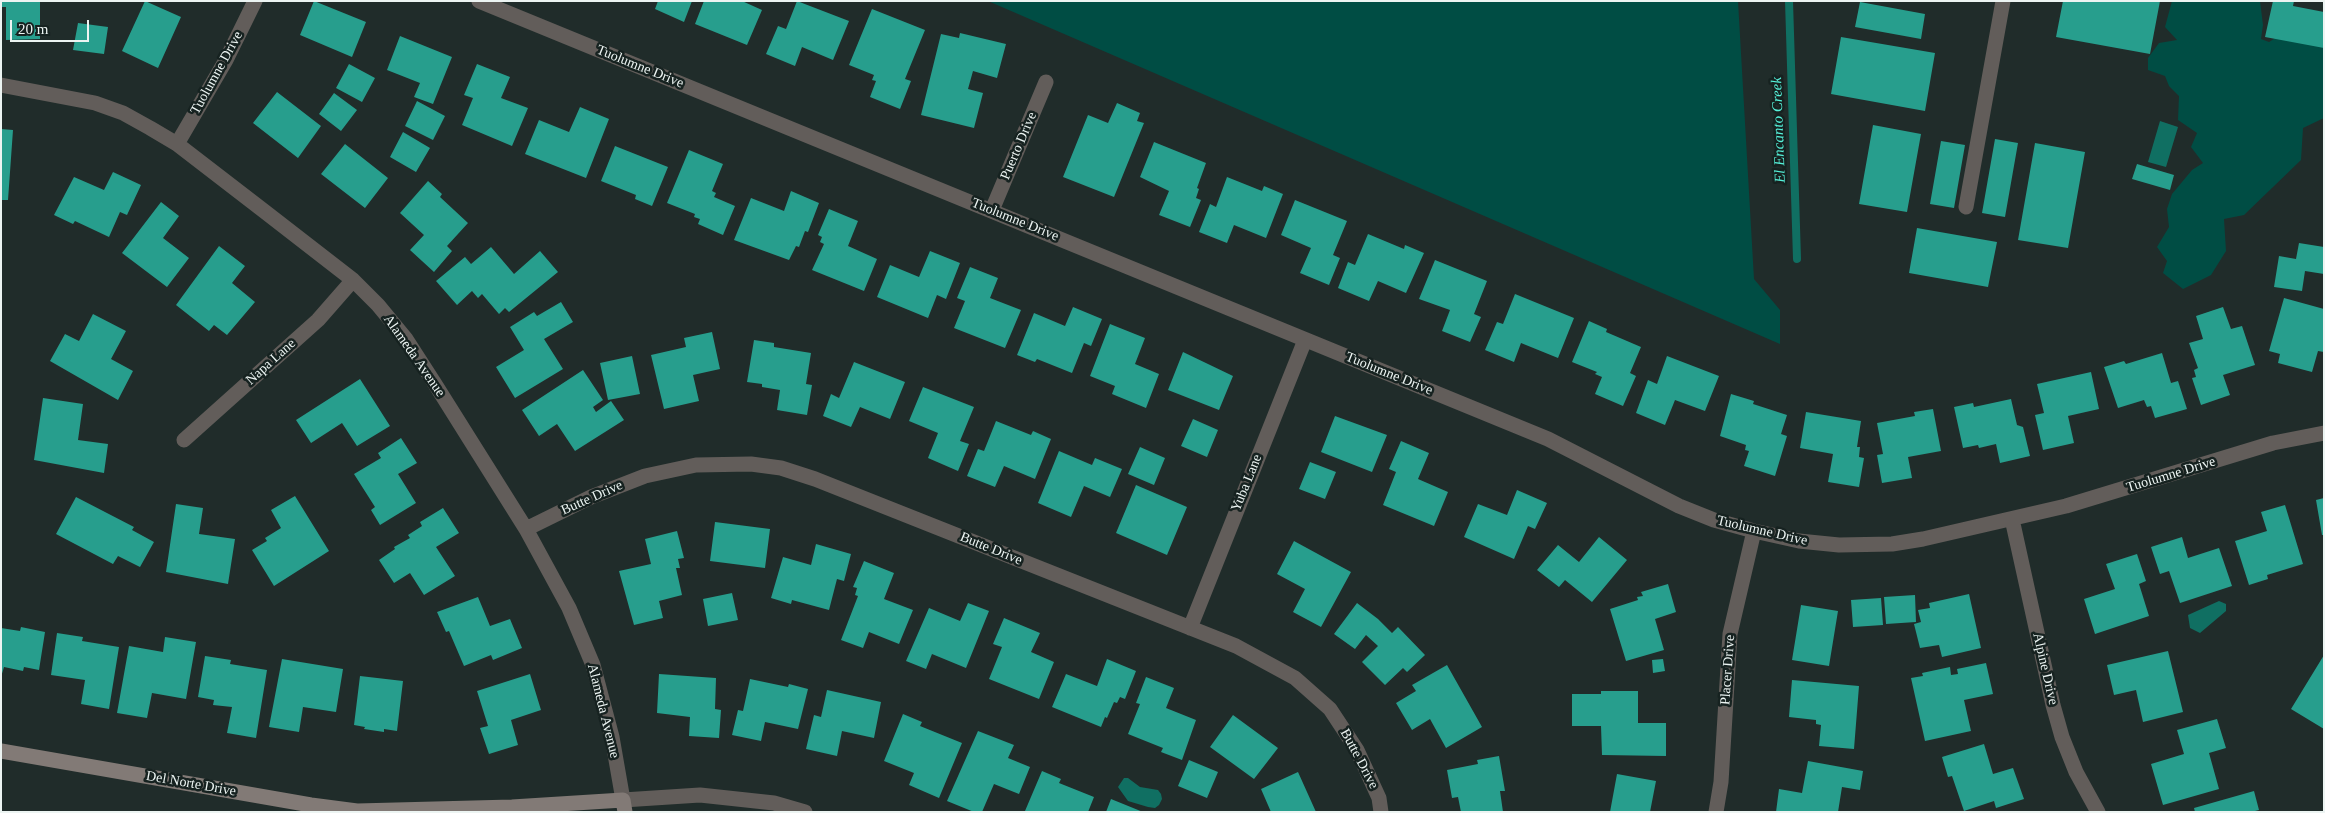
<!DOCTYPE html>
<style>
body{margin:0}
#map{position:relative;width:2325px;height:813px;overflow:hidden;background:#202c2a;font-family:Georgia,serif}
canvas{display:block}
.frame{position:absolute;inset:0;border:2px solid #ecf4f2;pointer-events:none}
.scale{position:absolute;left:10px;top:20px;width:79px;height:22px;box-sizing:border-box;border:2px solid #ecf4f2;border-top:0;padding-left:6px;font-size:15px;line-height:18px;white-space:nowrap;color:#ecf4f2;-webkit-text-stroke:4px #162220;paint-order:stroke}
</style>
<div id="map">
<canvas width="2325" height="813"></canvas>
<div class="frame"></div>
<div class="scale">20 m</div>
</div>
<script>
const ctx = document.querySelector('canvas').getContext('2d');
ctx.lineJoin = 'round';
function paint(path, color) { ctx.fillStyle = color; ctx.fill(path, 'evenodd'); }
const shape = rows => new Path2D(rows.map(r => 'M' + r).join(''));
function strokePath(path, color, width, dash) { ctx.strokeStyle = color; ctx.lineWidth = width; ctx.lineCap = dash ? 'butt' : 'round'; ctx.setLineDash(dash || []); ctx.stroke(path); }
function label(font, color, halo, rows, align = 'center') {
  ctx.font = font + ' Georgia,serif'; ctx.lineWidth = 5; ctx.setLineDash([]); ctx.textBaseline = 'middle'; ctx.strokeStyle = halo; ctx.fillStyle = color; for (const [text, x, y, turn = 0] of rows) {
    ctx.save(); ctx.translate(x, y); ctx.rotate((+turn || 0) * Math.PI / 180); ctx.textAlign = isNaN(turn) ? turn : align; if (halo) ctx.strokeText(text, 0, 0); ctx.fillText(text, 0, 0); ctx.restore();
  }
}
paint(shape([
 [988,1,1738,1,1754,279,1780,310,1780,344],
 [2172,1,2260,1,2263,25,2261,39,2269,42,2287,31,2324,33,2324,118,2303,128,2301,160,2244,215,2224,219,2226,251,2211,275,2183,289,2163,273,2167,261,2157,247,2169,227,2167,209,2172,194,2192,170,2203,163,2191,147,2197,133,2178,120,2179,96,2169,86,2165,76,2148,70,2148,58,2159,43,2177,40,2165,27]
]), '#004d44');
paint(shape([
 [2160,121,2178,127,2166,167,2148,162],
 [2219,601,2226,604,2226,611,2200,633,2190,628,2188,615],
 [1124,778,1128,778,1140,787,1158,790,1161,794,1162,799,1159,805,1155,808,1148,807,1128,801,1118,787]
]), '#106f62');
strokePath(shape([
 [1789,1,1797,259]
]), '#106f62', 8);
paint(shape([
 [1,1,40,1,40,39,6,40,6,7,1,7],
 [145,1,181,17,158,68,122,51],
 [314,1,366,22,352,57,300,35],
 [658,1,692,1,684,22,655,9],
 [704,1,742,1,762,10,747,45,695,24],
 [797,1,849,21,833,60,802,47,795,66,766,54,778,26,786,29],
 [2063,1,2160,1,2150,54,2056,37],
 [2273,1,2294,1,2293,6,2324,12,2324,48,2265,37],
 [1860,2,1925,14,1921,39,1855,27],
 [872,9,925,30,905,79,911,81,900,109,870,97,876,81,872,80,874,75,849,65],
 [78,23,108,27,104,54,73,50],
 [960,33,1006,44,997,78,973,71,968,89,983,93,974,128,921,115,941,34,959,38],
 [400,36,452,57,433,104,414,97,420,83,387,70],
 [1841,37,1935,53,1925,111,1831,94],
 [349,64,375,78,362,102,336,88],
 [477,64,510,77,501,98,528,108,512,146,462,125,473,98,464,95],
 [277,92,321,126,298,158,253,123],
 [334,93,357,110,341,131,319,114],
 [417,101,445,116,433,140,405,126],
 [1117,103,1140,113,1137,121,1144,123,1114,197,1063,177,1088,115,1108,123],
 [580,107,609,119,586,178,525,154,539,120,569,132],
 [1873,125,1921,134,1907,212,1859,204],
 [1,129,13,130,8,200,1,200],
 [403,132,430,148,416,172,390,157],
 [1995,139,2018,143,2005,217,1982,213],
 [1941,141,1965,145,1954,208,1930,204],
 [1154,142,1206,163,1197,188,1199,189,1196,198,1201,200,1190,227,1159,215,1169,191,1140,177],
 [2035,143,2085,152,2068,248,2018,240],
 [345,144,388,178,365,208,321,174],
 [615,146,668,167,652,206,635,199,636,195,601,181],
 [689,150,723,164,712,191,716,193,714,197,735,206,723,235,698,224,700,219,694,217,695,214,667,203],
 [2137,164,2174,175,2170,190,2132,179],
 [113,172,141,185,127,215,120,212,109,237,75,221,73,224,54,215,74,177,104,190],
 [1227,177,1262,191,1264,186,1283,194,1266,238,1234,225,1227,243,1199,232,1210,204,1216,207],
 [428,181,442,194,440,197,468,223,447,246,452,251,434,272,410,250,424,235,400,213],
 [791,191,819,203,808,232,805,231,799,247,796,246,789,260,734,240,751,198,784,211],
 [1295,200,1347,221,1333,255,1340,258,1329,285,1300,273,1311,248,1281,235],
 [161,202,179,216,163,238,189,258,167,287,122,253],
 [829,209,858,221,848,246,877,259,864,291,812,270,824,244,820,242,822,237,818,235],
 [1917,228,1997,242,1988,287,1909,273],
 [1368,234,1404,249,1405,245,1424,253,1406,293,1378,281,1369,301,1338,288,1348,262,1355,265],
 [2299,243,2324,247,2324,274,2305,271,2302,291,2274,287,2279,256,2296,259],
 [219,246,245,266,232,283,255,302,227,335,214,325,209,331,176,305],
 [491,247,514,274,540,251,558,272,509,312,505,308,499,314,482,294,478,298,472,291,457,305,436,281,465,257,471,264],
 [930,251,960,263,946,299,937,295,928,318,877,297,890,265,919,277],
 [1435,260,1487,281,1474,314,1481,317,1470,342,1442,331,1450,310,1419,299],
 [970,267,998,278,990,298,1021,310,1005,348,954,328,965,301,957,298],
 [1515,294,1574,318,1558,358,1521,343,1514,362,1485,350,1497,322,1503,324],
 [2284,298,2324,309,2324,352,2318,351,2312,372,2278,363,2280,354,2269,351],
 [561,302,573,322,544,339,563,369,515,398,496,367,524,350,510,327,534,312,537,316],
 [1073,307,1102,319,1091,346,1084,343,1072,373,1037,359,1035,362,1017,355,1034,313,1065,326],
 [2223,307,2231,329,2242,326,2255,365,2223,375,2230,395,2201,405,2192,378,2196,377,2194,370,2198,368,2189,343,2203,339,2196,316],
 [93,314,126,331,111,359,133,371,118,400,50,361,65,334,79,341],
 [1589,321,1607,329,1606,332,1641,347,1630,373,1636,376,1623,406,1595,394,1602,377,1595,374,1597,372,1572,362],
 [1110,324,1145,338,1135,364,1159,374,1146,408,1112,394,1115,386,1090,376],
 [712,332,720,369,693,375,699,401,664,409,651,355,686,347,684,338],
 [754,340,774,343,774,347,811,353,806,384,812,385,807,415,777,410,780,390,762,387,762,384,747,382],
 [1183,352,1233,376,1219,410,1168,390],
 [2162,353,2171,383,2178,381,2187,409,2155,418,2151,406,2147,407,2144,400,2118,408,2104,367,2124,361,2126,364],
 [632,356,640,394,608,400,600,363],
 [1667,356,1719,376,1705,411,1675,400,1665,425,1636,413,1648,380,1657,384],
 [854,362,905,382,890,419,860,407,851,427,823,416,831,394,839,398],
 [583,370,603,400,593,407,596,412,611,401,624,420,575,451,557,424,539,436,522,410],
 [2091,372,2099,409,2068,416,2074,443,2043,450,2035,415,2044,413,2037,384],
 [360,379,390,426,357,446,342,423,311,443,296,420],
 [923,387,974,407,960,441,969,444,958,471,928,458,938,433,909,421],
 [1731,394,1754,401,1753,404,1787,415,1781,434,1787,436,1775,476,1744,466,1749,451,1745,450,1746,445,1720,436],
 [43,398,83,404,78,440,108,444,104,473,34,460],
 [2011,399,2017,425,2023,427,2030,456,2000,463,1996,444,1979,448,1978,445,1963,448,1954,407,1973,403,1974,407],
 [1933,409,1941,451,1908,457,1912,478,1882,483,1877,455,1883,454,1877,423,1915,416,1914,412],
 [1806,412,1861,421,1857,447,1860,447,1859,457,1864,458,1859,487,1828,482,1833,454,1800,448],
 [1335,416,1387,435,1372,472,1321,452],
 [1193,419,1218,430,1207,457,1181,446],
 [996,421,1031,435,1033,431,1051,439,1035,479,1004,466,995,487,967,476,978,449,984,451],
 [401,438,417,463,398,474,416,503,380,525,371,510,375,507,354,474,381,458,378,453],
 [1401,441,1429,453,1418,479,1448,492,1434,526,1383,505,1396,472,1389,469],
 [1140,447,1165,458,1154,485,1128,474],
 [1059,451,1092,465,1095,458,1122,469,1110,497,1084,486,1071,517,1038,503],
 [1310,462,1336,472,1325,499,1299,489],
 [1136,485,1187,507,1167,555,1116,533],
 [1517,490,1547,503,1535,529,1528,526,1514,559,1464,537,1478,504,1507,515],
 [295,496,329,551,274,586,252,550,267,541,265,538,281,528,271,510],
 [76,497,134,527,132,530,154,542,140,567,118,556,113,564,56,534],
 [2324,498,2324,535,2322,535,2316,500],
 [176,504,203,508,199,534,235,539,228,584,166,572],
 [2285,505,2303,564,2267,575,2268,579,2249,585,2235,541,2267,531,2261,512],
 [443,508,459,533,436,547,455,576,424,595,410,573,394,583,379,560,395,549,394,547,410,538,408,535,422,526,420,522],
 [715,522,770,529,765,568,710,561],
 [677,531,684,558,678,559,680,568,676,568,682,595,659,601,663,618,634,625,619,571,651,564,645,539],
 [1599,537,1627,560,1592,602,1565,580,1559,587,1537,570,1558,545,1579,562],
 [2182,537,2188,558,2219,548,2232,586,2180,603,2169,571,2160,574,2151,547],
 [1294,541,1351,572,1321,627,1293,612,1305,589,1277,574],
 [816,544,851,554,844,581,837,579,829,610,792,600,791,604,771,598,783,557,811,565],
 [2137,554,2146,581,2139,584,2149,616,2095,634,2084,599,2115,589,2106,564],
 [864,561,894,573,884,599,913,610,899,644,869,632,863,648,841,640,858,596,855,595,857,588,853,587],
 [1668,584,1676,612,1655,619,1664,650,1626,661,1610,609,1638,600,1637,597,1643,596,1641,592],
 [732,593,738,620,708,626,703,599],
 [1969,594,1981,648,1942,657,1939,645,1920,648,1914,624,1921,622,1918,610,1930,608,1929,603],
 [1915,595,1916,622,1886,624,1884,597],
 [478,597,490,626,510,619,522,648,493,660,491,655,464,666,449,631,446,632,437,612],
 [1881,598,1883,625,1853,627,1851,600],
 [968,603,989,611,966,668,932,654,926,669,906,661,929,608,960,621],
 [1357,603,1378,619,1392,633,1398,627,1425,655,1407,672,1403,668,1385,685,1362,662,1378,646,1366,635,1355,649,1334,634],
 [1801,605,1838,611,1829,666,1792,660],
 [1004,618,1040,633,1031,652,1054,662,1039,699,989,679,1002,647,993,644],
 [21,627,45,632,39,670,24,667,23,671,4,667,1,677,1,628,20,631],
 [57,633,83,637,82,641,119,647,109,709,81,704,85,680,51,675],
 [165,637,196,642,186,699,152,693,147,718,117,713,129,646,163,652],
 [2168,651,2183,712,2143,722,2136,690,2114,695,2107,665],
 [2324,655,2324,729,2291,709],
 [205,656,231,660,230,664,267,670,256,738,227,733,232,707,213,705,214,700,198,697],
 [282,659,343,669,336,712,303,707,299,732,269,727],
 [1107,659,1136,671,1125,699,1120,697,1117,703,1114,702,1107,718,1105,717,1101,727,1052,707,1066,674,1097,686],
 [1663,659,1665,671,1653,673,1652,660],
 [1986,663,1993,694,1964,700,1971,731,1925,741,1911,678,1923,676,1922,673,1950,667,1951,675,1958,674,1957,669],
 [1447,665,1482,727,1446,748,1430,719,1412,730,1396,703,1416,691,1412,685],
 [530,674,541,710,511,720,518,745,489,754,480,728,488,726,477,691],
 [659,674,716,678,715,709,721,710,719,738,689,736,690,717,657,713],
 [360,676,403,681,397,731,384,729,384,732,364,729,365,727,354,725],
 [1146,677,1174,688,1166,708,1196,720,1182,760,1161,752,1163,748,1128,734,1140,704,1136,703],
 [750,679,788,687,789,684,808,689,798,729,765,722,761,741,732,735,738,710,743,711],
 [1792,680,1859,686,1854,749,1819,746,1821,725,1816,724,1816,720,1789,717],
 [827,690,881,702,874,738,842,731,837,756,806,749,814,715,821,717],
 [1601,691,1638,691,1638,723,1666,723,1666,756,1602,755,1601,726,1572,726,1572,694,1601,694],
 [903,714,922,722,920,726,962,743,939,798,909,785,914,773,884,761],
 [1233,715,1278,748,1254,779,1210,747],
 [2217,719,2226,748,2209,753,2219,789,2163,805,2151,764,2184,754,2177,730],
 [978,731,1014,745,1008,758,1030,767,1019,794,994,784,982,812,974,812,947,801],
 [1984,744,1993,774,2013,768,2024,799,1996,808,1994,801,1964,811,1952,776,1948,777,1942,757],
 [1499,756,1505,791,1500,791,1503,812,1461,812,1458,797,1452,798,1447,770,1478,764,1477,760],
 [1189,760,1218,772,1207,798,1178,786],
 [1808,761,1863,771,1860,790,1842,787,1838,812,1776,812,1779,789,1802,793],
 [1042,771,1061,779,1059,783,1094,797,1088,812,1025,811],
 [1298,772,1316,812,1271,812,1261,789],
 [1617,774,1656,781,1650,812,1610,812],
 [2254,791,2259,810,2251,812,2195,812,2194,808],
 [1111,799,1143,812,1106,812]
]), '#279e8d');
strokePath(shape([
 [479,1,1548,439,1679,506,1714,520,1754,531,1799,541,1839,545,1892,544,1923,539,2066,506,2273,443,2324,433],
 [1,85,95,103,123,113,150,128,177,144,264,211,353,280,378,305,406,339,435,384,526,529,569,608,593,665,612,737,623,800,700,795,774,803,805,812],
 [177,144,226,60,255,1],
 [1966,207,2003,1],
 [992,210,1046,82],
 [184,440,318,320,353,280],
 [2012,519,2053,705,2062,737,2076,772,2098,812],
 [526,529,591,497,645,476,696,465,751,464,781,468,815,479,1236,646,1295,678,1330,709,1357,750,1379,798,1381,812],
 [1190,628,1305,340],
 [1716,812,1721,782,1730,634,1754,531]
]), '#625d5a', 15);
strokePath(shape([
 [1,751,311,805,357,811,512,807,623,800,625,812]
]), '#827a76', 15);
label('14px', '#ecf4f2', '#162220', [
 ["Tuolumne Drive",640,67,22],
 ["Tuolumne Drive",217,73,-61],
 ["Puerto Drive",1019,146,-67],
 ["Tuolumne Drive",1015,220,22],
 ["Alameda Avenue",414,356,55],
 ["Napa Lane",271,362,-42],
 ["Tuolumne Drive",1389,374,22],
 ["Tuolumne Drive",2171,475,-17],
 ["Yuba Lane",1247,483,-68],
 ["Butte Drive",592,498,-24],
 ["Tuolumne Drive",1762,531,13],
 ["Butte Drive",991,549,22],
 ["Alpine Drive",2045,669,77],
 ["Placer Drive",1728,670,-86],
 ["Alameda Avenue",603,711,76],
 ["Butte Drive",1359,759,62],
 ["Del Norte Drive",191,784,10]
]);
label('italic 15px', '#56f2da', '#162220', [
 ["El Encanto Creek",1779,130,-92]
]);
</script>
